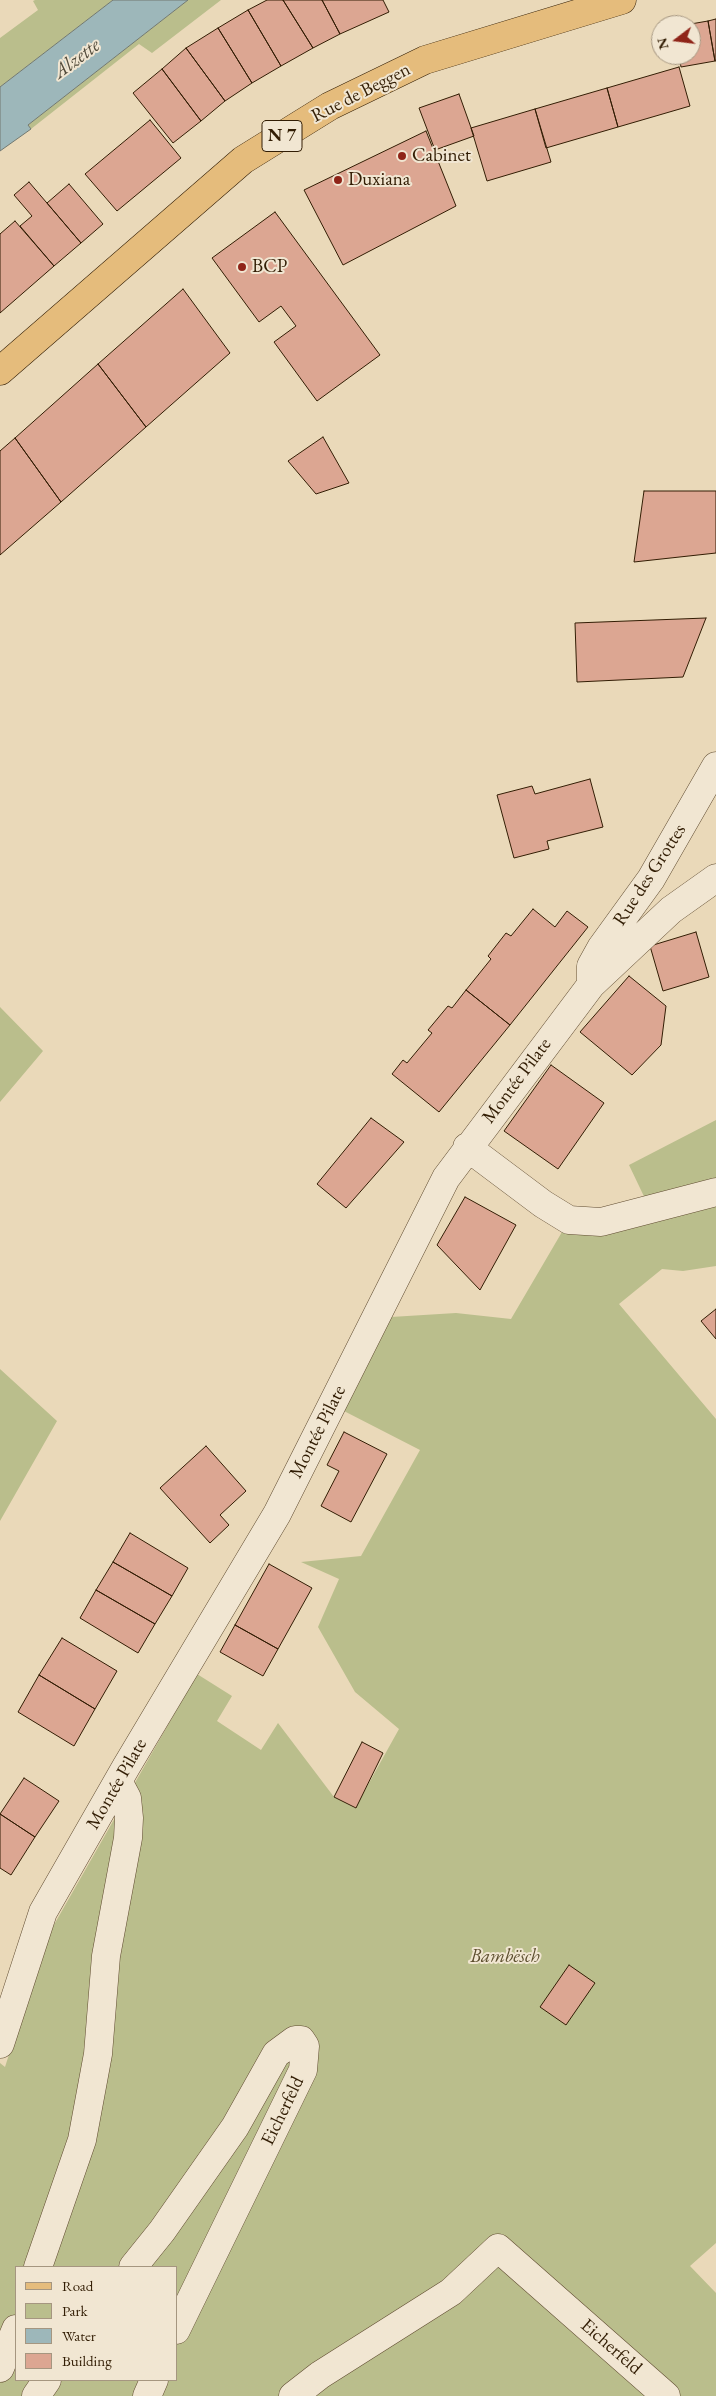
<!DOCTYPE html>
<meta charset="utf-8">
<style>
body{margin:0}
#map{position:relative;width:716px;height:2396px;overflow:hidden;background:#ead9b9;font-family:"EB Garamond",serif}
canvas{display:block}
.legend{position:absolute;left:15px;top:2266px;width:162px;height:115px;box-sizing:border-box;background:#f1e6d2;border:1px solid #a59680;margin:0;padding:6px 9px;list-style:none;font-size:15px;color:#321d04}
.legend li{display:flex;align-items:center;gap:10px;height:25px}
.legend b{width:25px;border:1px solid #a59680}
.north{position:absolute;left:651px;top:15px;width:50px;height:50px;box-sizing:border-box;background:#f1e6d2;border:1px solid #a59680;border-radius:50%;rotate:255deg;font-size:14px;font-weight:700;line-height:20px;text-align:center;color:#321d04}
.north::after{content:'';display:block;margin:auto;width:18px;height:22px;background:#8f2418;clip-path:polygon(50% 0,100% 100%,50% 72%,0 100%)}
</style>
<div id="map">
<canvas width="716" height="2396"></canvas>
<ul class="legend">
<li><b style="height:6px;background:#e5bc7c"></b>Road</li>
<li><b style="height:14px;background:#babe8c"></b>Park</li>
<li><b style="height:14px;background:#9db7ba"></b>Water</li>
<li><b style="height:14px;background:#dca692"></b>Building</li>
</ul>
<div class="north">N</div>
</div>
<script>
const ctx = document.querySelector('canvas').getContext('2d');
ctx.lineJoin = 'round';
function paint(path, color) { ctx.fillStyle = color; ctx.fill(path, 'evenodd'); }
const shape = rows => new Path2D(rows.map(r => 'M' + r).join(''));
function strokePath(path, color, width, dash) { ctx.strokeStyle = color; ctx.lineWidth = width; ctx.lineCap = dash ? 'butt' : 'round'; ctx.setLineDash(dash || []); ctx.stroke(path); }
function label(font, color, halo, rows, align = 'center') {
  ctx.font = font + ' "EB Garamond",serif'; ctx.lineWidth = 4; ctx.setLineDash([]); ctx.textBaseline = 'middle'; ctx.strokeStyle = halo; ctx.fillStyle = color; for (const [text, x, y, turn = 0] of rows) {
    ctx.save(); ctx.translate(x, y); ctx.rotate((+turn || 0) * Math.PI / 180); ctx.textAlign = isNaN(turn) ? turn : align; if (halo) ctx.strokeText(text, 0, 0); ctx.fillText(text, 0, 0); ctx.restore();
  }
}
paint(shape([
 [35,0,113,0,0,87,0,38,38,10,33,1],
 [188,0,221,0,152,53,139,44,31,129,28,125],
 [0,1007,43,1051,0,1102],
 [716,1120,716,1266,683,1271,662,1269,619,1304,716,1419,716,2243,690,2266,716,2293,716,2396,0,2396,0,2063,5,2067,47,1937,197,1674,232,1696,217,1721,261,1750,278,1723,334,1797,355,1808,399,1729,355,1692,318,1627,339,1579,301,1562,361,1556,420,1450,342,1410,391,1317,456,1313,511,1319,569,1220,650,1209,629,1165],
 [16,2267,176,2267,176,2380,16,2380],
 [0,1369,57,1421,0,1521]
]), '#babe8c');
const water = shape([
 [113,0,188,0,28,125,31,129,0,151,0,87,113,0]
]);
paint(water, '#9db7ba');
strokePath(water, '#727971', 1);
const building = shape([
 [267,0,283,0,313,48,281,66,248,10,267,0],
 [283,0,322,0,340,34,313,48,283,0],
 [322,0,383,0,389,12,340,34,322,0],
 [248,10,281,66,252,83,218,28,248,10],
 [716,19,716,61,715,61,708,21,716,19],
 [708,21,715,61,681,67,679,55,691,55,691,25,685,25,708,21],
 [218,28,252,83,225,101,186,48,218,28],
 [186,48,225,101,201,121,162,69,186,48],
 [679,67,690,106,618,127,607,88,679,67],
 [162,69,201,121,173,143,133,93,162,69],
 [607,88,618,127,546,148,535,109,607,88],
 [459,94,474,136,435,150,419,108,459,94],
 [535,109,551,162,487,181,471,128,535,109],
 [150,120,181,158,117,211,85,174,150,120],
 [426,131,456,206,343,265,304,190,426,131],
 [29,182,81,243,54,266,20,226,32,216,14,195,29,182],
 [69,184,103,224,81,243,47,203,69,184],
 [275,212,380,355,317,401,274,342,296,326,281,306,259,322,212,258,275,212],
 [15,221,54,266,0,313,0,234,15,221],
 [183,289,230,353,146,427,98,364,183,289],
 [98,364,146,427,61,502,15,438,98,364],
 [323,437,349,483,316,494,288,461,323,437],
 [15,438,61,502,0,555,0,451,15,438],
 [644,491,716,491,716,553,634,562,644,491],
 [706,618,683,677,577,682,575,623,706,618],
 [590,779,603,827,547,841,549,849,514,858,497,795,532,786,535,794,590,779],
 [533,909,555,927,567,911,588,927,510,1025,466,990,491,959,488,956,506,933,511,936,533,909],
 [696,932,709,977,663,991,650,946,696,932],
 [629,976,666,1006,661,1045,632,1075,580,1032,629,976],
 [466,990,510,1025,439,1112,392,1074,403,1060,407,1063,432,1033,428,1030,448,1006,452,1008,466,990],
 [551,1065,604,1103,558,1169,504,1131,551,1065],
 [371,1118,404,1142,346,1208,317,1184,371,1118],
 [465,1197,516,1225,480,1290,437,1245,465,1197],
 [716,1309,716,1339,701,1321,716,1309],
 [344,1432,387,1454,351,1522,321,1506,339,1471,327,1465,344,1432],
 [206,1446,246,1491,220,1515,229,1525,210,1543,160,1488,206,1446],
 [130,1533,188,1568,172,1596,113,1562,130,1533],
 [113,1562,172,1596,155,1624,96,1590,113,1562],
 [269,1564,312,1588,278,1649,235,1625,269,1564],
 [96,1590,155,1624,138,1653,80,1618,96,1590],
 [235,1625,278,1649,263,1676,220,1652,235,1625],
 [62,1638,117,1671,95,1709,39,1675,62,1638],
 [39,1675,95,1709,74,1746,18,1712,39,1675],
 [362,1742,383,1753,356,1808,334,1797,362,1742],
 [24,1778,59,1801,35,1837,0,1814,24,1778],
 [0,1814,35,1837,11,1875,0,1868,0,1814],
 [569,1965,595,1983,566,2025,540,2007,569,1965]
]);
paint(building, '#dca692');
strokePath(building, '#321d04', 1);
const minor = shape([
 [591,985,591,966,601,948,651,879,716,766],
 [467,1147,543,1204,569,1220,601,1222,716,1192],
 [0,2044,43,1912,126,1767,277,1514,446,1178,591,985,671,910,716,878],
 [38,2267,82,2140,98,2054,106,1956,128,1838,129,1818,127,1798,118,1781],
 [133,2267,162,2231,235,2127,276,2054,295,2040,301,2040,305,2046,303,2070,176,2330],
 [0,2368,16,2329],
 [36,2396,47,2380],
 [147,2396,154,2380],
 [293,2396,320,2375,451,2292,498,2248,666,2396]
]);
const major = shape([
 [0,371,243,160,330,106,425,60,622,0]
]);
strokePath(minor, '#604c31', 29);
strokePath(major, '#321d04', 29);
strokePath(minor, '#f1e6d2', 28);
strokePath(major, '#e5bc7c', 28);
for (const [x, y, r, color] of [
 [402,156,5,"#8f2418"],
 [338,180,5,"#8f2418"],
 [242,267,5,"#8f2418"]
]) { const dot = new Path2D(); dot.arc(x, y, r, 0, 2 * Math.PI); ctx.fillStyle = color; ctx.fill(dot); strokePath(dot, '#f1e6d2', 2); }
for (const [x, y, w] of [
 [282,136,40]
]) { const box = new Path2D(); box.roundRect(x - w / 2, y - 15.5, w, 31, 4); ctx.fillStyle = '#f1e6d2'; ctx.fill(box); strokePath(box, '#321d04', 1); }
label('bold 18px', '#321d04', null, [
 ["N 7",282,136]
]);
label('19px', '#321d04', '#f1e6d2', [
 ["Rue de Beggen",361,93,-27],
 ["Rue des Grottes",650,875,-57],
 ["Montée Pilate",517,1081,-53],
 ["Montée Pilate",318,1432,-63],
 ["Montée Pilate",117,1784,-60],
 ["Eicherfeld",283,2111,-64],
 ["Eicherfeld",611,2347,41]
]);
label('19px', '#321d04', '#f1e6d2', [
 ["Cabinet",412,156],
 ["Duxiana",348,180],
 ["BCP",252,267]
], 'left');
label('italic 19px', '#5b4d2d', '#f1e6d2', [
 ["Bambësch",505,1957]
]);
label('italic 20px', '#524b3b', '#f1e6d2', [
 ["Alzette",77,59,-37]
]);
</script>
